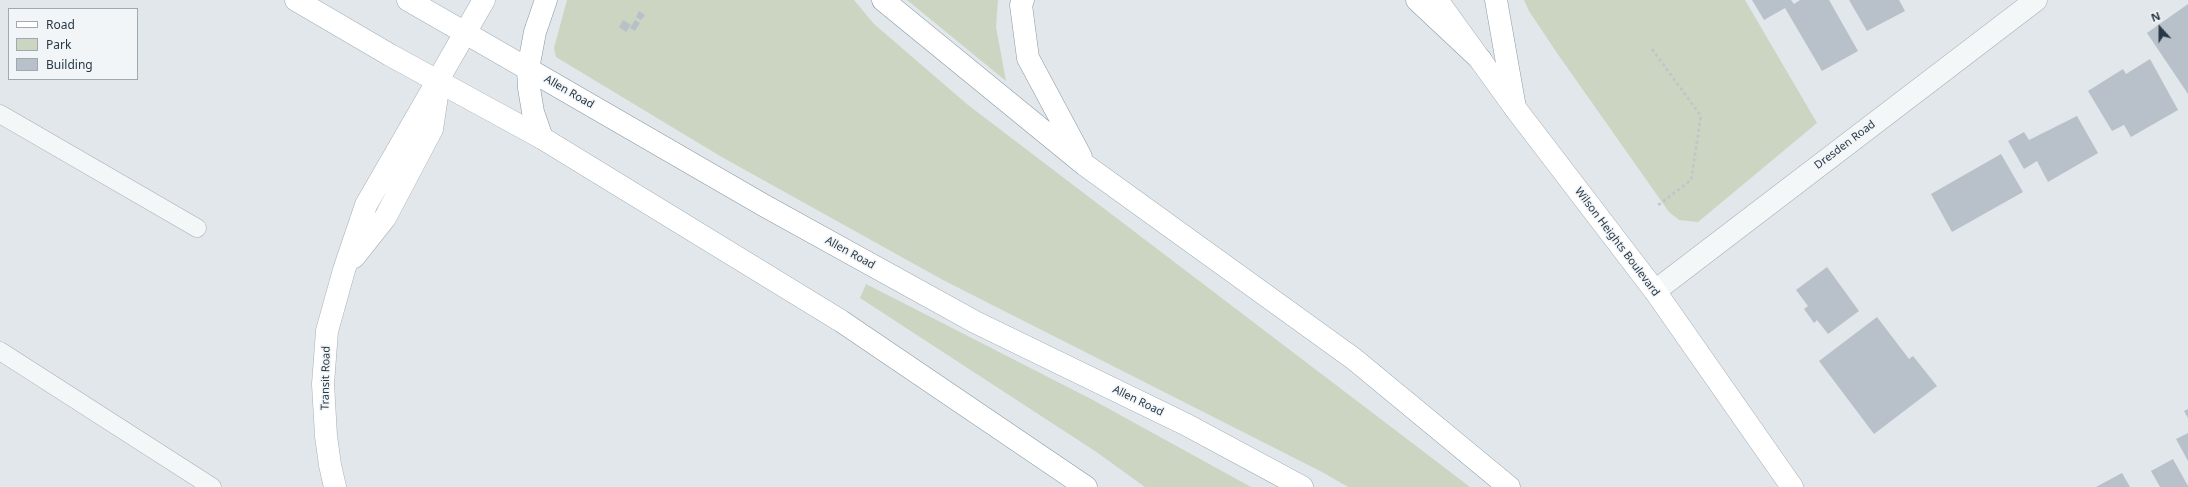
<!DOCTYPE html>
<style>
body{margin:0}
#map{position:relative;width:2188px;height:487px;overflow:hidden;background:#e1e7eb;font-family:"Noto Sans",sans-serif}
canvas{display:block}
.legend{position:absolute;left:8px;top:8px;width:130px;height:72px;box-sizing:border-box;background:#f1f5f8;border:1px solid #a1a9b0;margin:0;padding:5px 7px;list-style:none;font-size:12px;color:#283844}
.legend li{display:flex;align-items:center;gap:8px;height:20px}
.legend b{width:20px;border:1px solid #a1a9b0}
.north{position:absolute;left:2140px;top:8px;width:40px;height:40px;-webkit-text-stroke:3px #f1f5f8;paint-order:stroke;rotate:339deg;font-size:11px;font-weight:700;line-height:16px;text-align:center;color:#283844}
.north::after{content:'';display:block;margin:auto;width:14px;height:18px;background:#283844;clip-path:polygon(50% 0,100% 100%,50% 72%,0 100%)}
</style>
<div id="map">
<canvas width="2188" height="487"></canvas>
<ul class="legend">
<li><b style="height:5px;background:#fff"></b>Road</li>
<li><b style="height:11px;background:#cbd5c1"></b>Park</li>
<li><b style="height:11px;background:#b8c1c9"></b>Building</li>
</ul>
<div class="north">N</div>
</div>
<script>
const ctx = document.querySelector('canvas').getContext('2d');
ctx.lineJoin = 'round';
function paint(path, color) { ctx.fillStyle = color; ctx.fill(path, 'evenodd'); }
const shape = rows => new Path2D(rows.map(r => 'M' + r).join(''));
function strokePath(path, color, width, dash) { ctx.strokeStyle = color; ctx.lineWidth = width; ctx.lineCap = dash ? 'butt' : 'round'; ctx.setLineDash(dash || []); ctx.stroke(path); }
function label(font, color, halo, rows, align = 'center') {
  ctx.font = font + ' "Noto Sans",sans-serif'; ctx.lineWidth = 3; ctx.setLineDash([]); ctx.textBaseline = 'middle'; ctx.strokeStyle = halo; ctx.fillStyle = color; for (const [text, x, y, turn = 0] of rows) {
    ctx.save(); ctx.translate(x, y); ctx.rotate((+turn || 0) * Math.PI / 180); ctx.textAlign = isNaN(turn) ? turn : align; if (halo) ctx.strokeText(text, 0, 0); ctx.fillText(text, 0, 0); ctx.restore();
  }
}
paint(shape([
 [567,0,854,0,874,24,968,105,1470,487,1348,487,1324,473,943,280,720,156,556,57,554,48],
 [907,0,998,0,996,27,1006,81],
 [1524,0,1745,0,1817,123,1698,222,1679,220,1669,212,1557,53,1529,11],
 [866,284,1091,399,1251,487,1145,487,1095,451,860,298]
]), '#cbd5c1');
paint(shape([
 [1752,0,1791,0,1794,4,1800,0,1829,0,1858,51,1822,71,1785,8,1764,20],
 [1849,0,1899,0,1905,11,1867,31],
 [2188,4,2188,94,2147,33],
 [639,11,645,15,641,20,636,17],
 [623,20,631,25,626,32,619,27],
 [635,20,640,23,635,31,630,28],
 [2150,59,2178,110,2131,137,2124,125,2112,131,2088,91,2123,69,2126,74],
 [2077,116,2098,153,2048,182,2037,161,2024,169,2008,141,2024,132,2029,140],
 [2001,154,2023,192,1952,232,1931,194],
 [1827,267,1859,311,1828,334,1817,320,1814,323,1804,309,1808,306,1796,290],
 [1877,317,1909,359,1913,356,1937,386,1874,434,1819,361],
 [2188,409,2188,418,2184,411],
 [2188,433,2188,461,2176,439],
 [2173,459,2188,486,2188,487,2160,487,2151,471],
 [2122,473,2130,487,2096,487]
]), '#b8c1c9');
const lane = shape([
 [0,114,197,228],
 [0,351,212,487]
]);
const street = shape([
 [1655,291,2036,0]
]);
const secondary = shape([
 [1437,0,1515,108,1655,291,1792,487],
 [354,257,385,218,432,129,438,89],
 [335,487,330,465,326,436,323,384,327,331,344,270,366,205,484,0]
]);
const primary = shape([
 [296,0,390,55,542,138],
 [408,0,528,69]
]);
const highway = shape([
 [546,0,535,32,528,69,529,88,533,112,542,138,841,321,1086,487],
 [883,0,1085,165,1354,359,1509,487],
 [1023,0,1021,5,1028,58,1081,157],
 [1417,0,1481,60],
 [1496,0,1515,108],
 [528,69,765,206,975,322,1187,425,1302,487]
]);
strokePath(lane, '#a6afb6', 19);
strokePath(street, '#a6afb6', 23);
strokePath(secondary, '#a6afb6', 23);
strokePath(primary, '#9faeb7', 23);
strokePath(highway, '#8798a2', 23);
strokePath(shape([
 [1652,49,1701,116,1691,180,1657,206]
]), '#bfc5c9', 2.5, [3, 3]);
strokePath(lane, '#f4f7f8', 18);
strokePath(street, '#f4f7f8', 22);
strokePath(secondary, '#fff', 22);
strokePath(primary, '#fff', 22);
strokePath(highway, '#fff', 22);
label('11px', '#283844', '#f1f5f8', [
 ["Allen Road",569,92,30],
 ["Dresden Road",1845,145,-37],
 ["Wilson Heights Boulevard",1617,242,53],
 ["Allen Road",850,253,29],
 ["Transit Road",326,378,-89],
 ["Allen Road",1138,401,26]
]);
</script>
